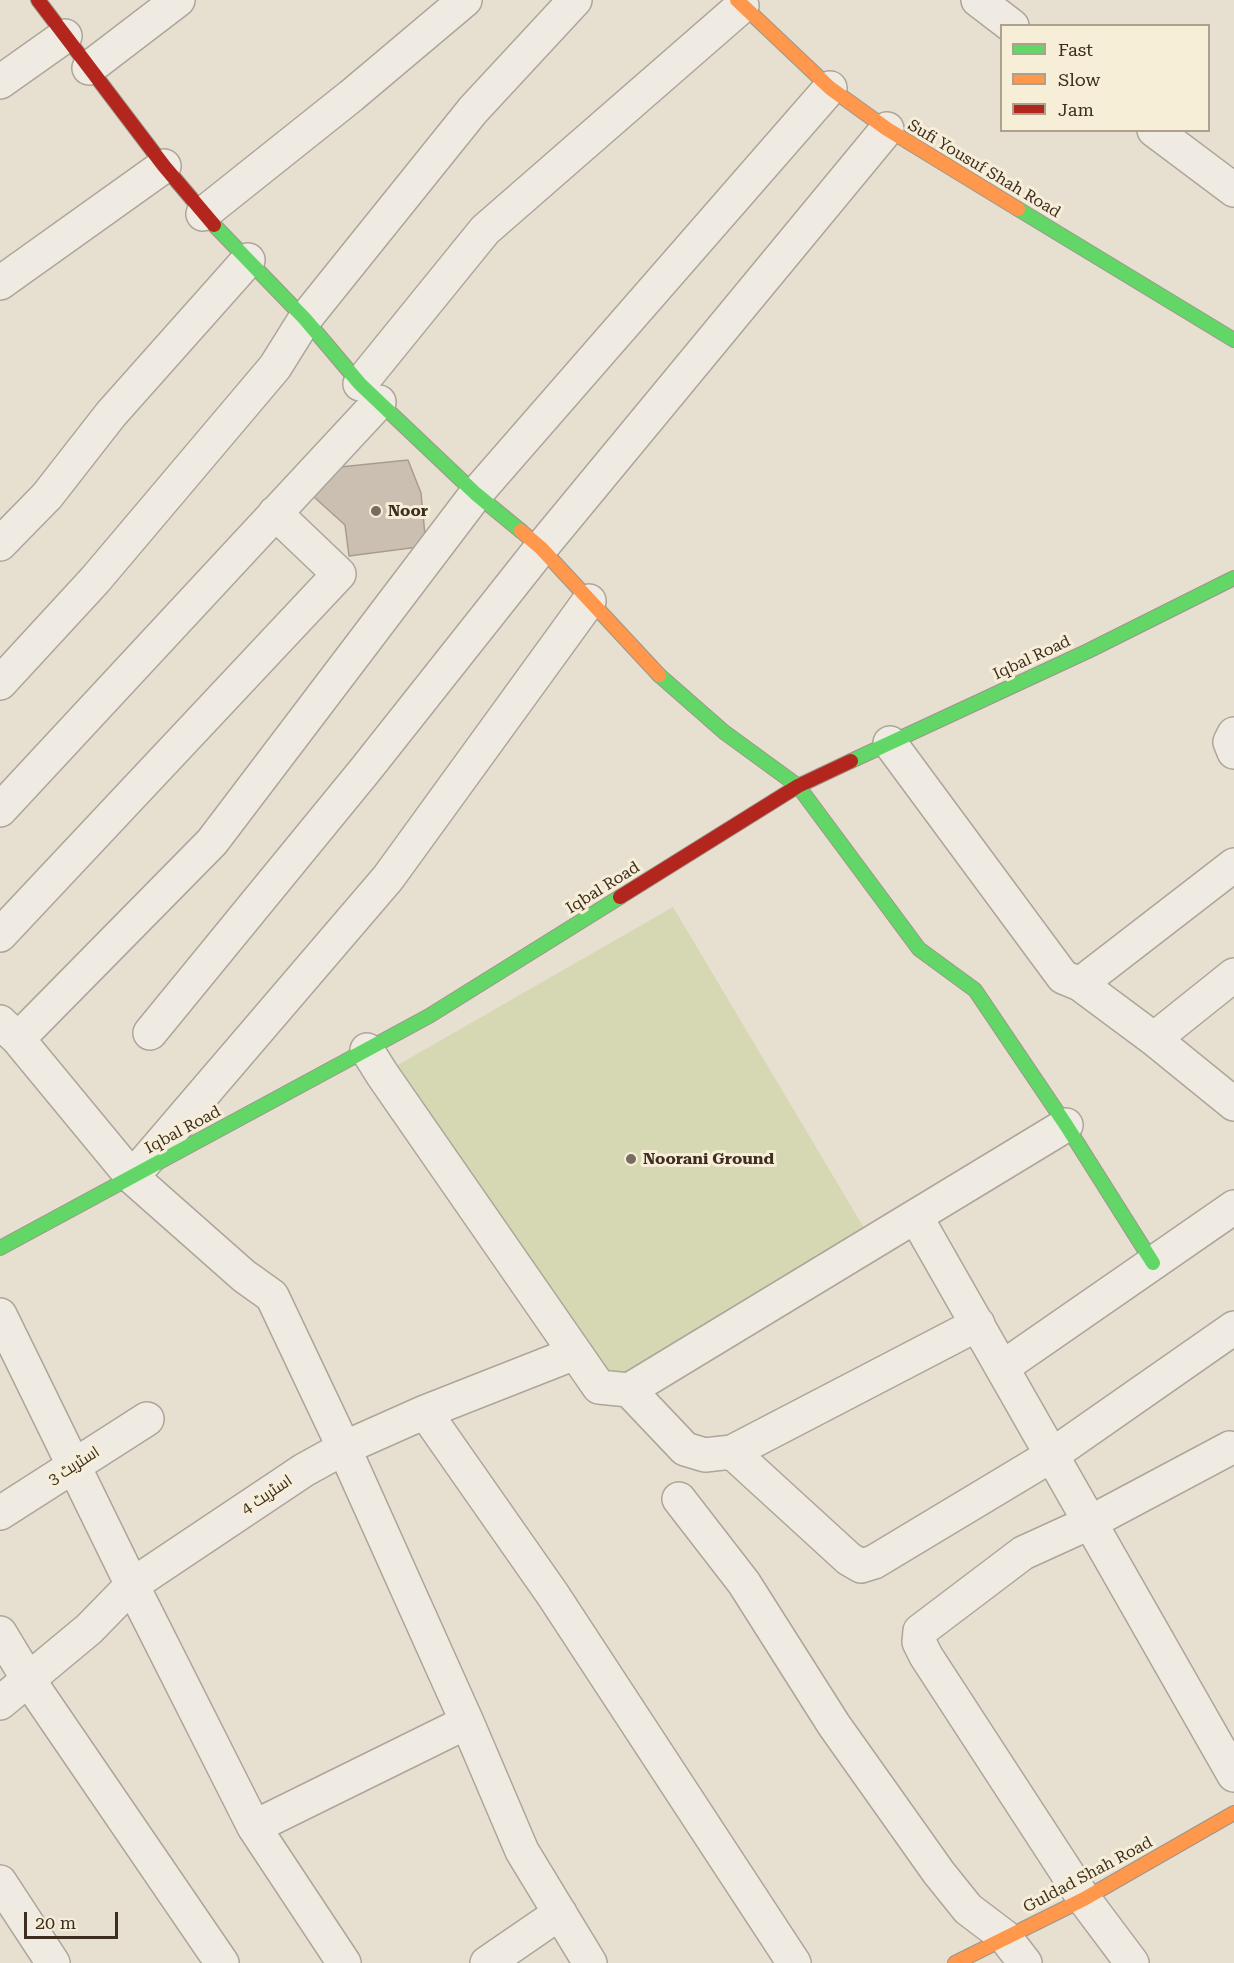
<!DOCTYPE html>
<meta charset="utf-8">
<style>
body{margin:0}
#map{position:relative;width:1234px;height:1963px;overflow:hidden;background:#e7e0d1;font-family:"Roboto Serif",serif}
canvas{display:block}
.legend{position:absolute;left:1000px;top:24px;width:210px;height:108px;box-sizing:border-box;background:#f7eed8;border:2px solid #ada18e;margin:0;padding:8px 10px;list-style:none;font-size:18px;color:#3d2e20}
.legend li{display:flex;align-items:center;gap:12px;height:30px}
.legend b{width:30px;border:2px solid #ada18e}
.scale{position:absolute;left:24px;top:1912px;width:94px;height:27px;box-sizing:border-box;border:3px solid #3d2e20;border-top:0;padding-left:8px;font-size:18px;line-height:21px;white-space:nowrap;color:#3d2e20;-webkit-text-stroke:4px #f7eed8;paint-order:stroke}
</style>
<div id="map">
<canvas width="1234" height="1963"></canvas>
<ul class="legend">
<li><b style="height:8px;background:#63d668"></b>Fast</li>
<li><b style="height:8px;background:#ff974d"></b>Slow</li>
<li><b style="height:8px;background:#b3261e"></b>Jam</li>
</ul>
<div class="scale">20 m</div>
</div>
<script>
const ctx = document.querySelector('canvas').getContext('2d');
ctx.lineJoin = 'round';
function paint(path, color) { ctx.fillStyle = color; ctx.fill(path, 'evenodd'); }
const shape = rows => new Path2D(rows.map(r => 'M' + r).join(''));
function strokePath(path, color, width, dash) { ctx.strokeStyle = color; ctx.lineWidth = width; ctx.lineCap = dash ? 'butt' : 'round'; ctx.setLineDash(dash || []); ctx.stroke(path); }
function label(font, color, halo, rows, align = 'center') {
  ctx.font = font + ' "Roboto Serif",Cairo,serif'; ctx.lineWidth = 6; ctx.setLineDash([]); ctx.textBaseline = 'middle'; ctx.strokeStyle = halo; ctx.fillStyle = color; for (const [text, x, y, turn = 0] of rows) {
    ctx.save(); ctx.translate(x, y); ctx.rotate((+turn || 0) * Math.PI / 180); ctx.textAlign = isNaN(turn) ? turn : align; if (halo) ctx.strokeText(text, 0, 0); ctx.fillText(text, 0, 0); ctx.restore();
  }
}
paint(shape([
 [673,907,873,1243,599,1387,382,1074]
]), '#d6d7b3');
const building = shape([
 [408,460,421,493,426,546,349,556,345,525,314,497,340,467,408,460]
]);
paint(building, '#cbbfb2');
strokePath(building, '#a89c90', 1.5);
const street = shape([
 [978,0,1012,26],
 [89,68,178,0],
 [0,82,65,36],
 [1154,130,1234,190],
 [203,214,351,96,465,0],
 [0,283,164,166],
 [360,384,485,230,742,6],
 [0,544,47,496,111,414,248,260],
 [0,683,95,580,275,367,305,319,473,110,575,0],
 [1234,734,1230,742,1234,752],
 [890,743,1063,977,1080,984,1154,1039,1234,1104],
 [0,810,379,402],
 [0,935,339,574,275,513],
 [1080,984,1234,865],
 [0,1022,18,1039,132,1177,244,1276,272,1296,344,1448,467,1722,522,1851,590,1963],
 [150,1033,366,769,541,548,887,129],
 [18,1039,212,842,476,494,830,88],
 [1154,1039,1234,975],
 [367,1050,382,1074,599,1387,629,1390,1066,1125],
 [133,1176,388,878,589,601],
 [916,1217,1234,1775],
 [0,1315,132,1585,254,1827,344,1963],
 [1003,1367,1234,1207],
 [629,1390,685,1449,705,1455,732,1452,978,1324],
 [425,1412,553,1595,794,1963],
 [732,1452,849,1559,861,1566,874,1562,1052,1455,1234,1328],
 [679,1499,744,1583,834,1725,939,1873,968,1909,1005,1937,1025,1963],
 [0,1513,147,1419],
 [0,1633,28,1679,222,1963],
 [0,1703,89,1629,132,1585,304,1470,344,1448,425,1412,575,1353],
 [254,1827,467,1722],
 [0,1882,53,1963],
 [487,1963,560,1913],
 [1132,1963,1084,1899,926,1656,919,1642,920,1631,1023,1553,1091,1522,1230,1448]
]);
const fast = shape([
 [1018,209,1234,340],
 [214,225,305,319,360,384,476,494,521,531],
 [659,675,724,732,798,786,919,949,975,990,1066,1125,1153,1263],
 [851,761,1088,651,1234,578],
 [0,1248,429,1016,620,897]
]);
const slow = shape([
 [737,0,830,88,887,129,1018,209],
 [521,531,541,548,659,675],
 [955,1963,1084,1899,1234,1813]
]);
const jam = shape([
 [38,0,164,166,214,225],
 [620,897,798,786,851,761]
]);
strokePath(street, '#ada599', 36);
strokePath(fast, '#9c958a', 16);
strokePath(slow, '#9c958a', 16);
strokePath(jam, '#9c958a', 16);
strokePath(street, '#efebe3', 33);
strokePath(fast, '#63d668', 14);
strokePath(slow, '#ff974d', 14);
strokePath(jam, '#b3261e', 14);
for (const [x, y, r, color] of [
 [376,511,6,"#786c5e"],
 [631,1159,6,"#786c5e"]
]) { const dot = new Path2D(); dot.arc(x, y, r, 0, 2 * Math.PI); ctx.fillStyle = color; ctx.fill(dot); strokePath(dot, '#f7eed8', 2); }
label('16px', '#3d2e20', '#f7eed8', [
 ["Sufi Yousuf Shah Road",984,169,31],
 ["Iqbal Road",1032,658,-25],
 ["Iqbal Road",603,888,-32],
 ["Iqbal Road",183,1130,-28],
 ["اسٹریٹ 3",74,1466,-33],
 ["اسٹریٹ 4",267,1495,-34],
 ["Guldad Shah Road",1088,1875,-28]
]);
label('bold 16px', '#3d2e20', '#f7eed8', [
 ["Noor",388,511],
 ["Noorani Ground",643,1159]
], 'left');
</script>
